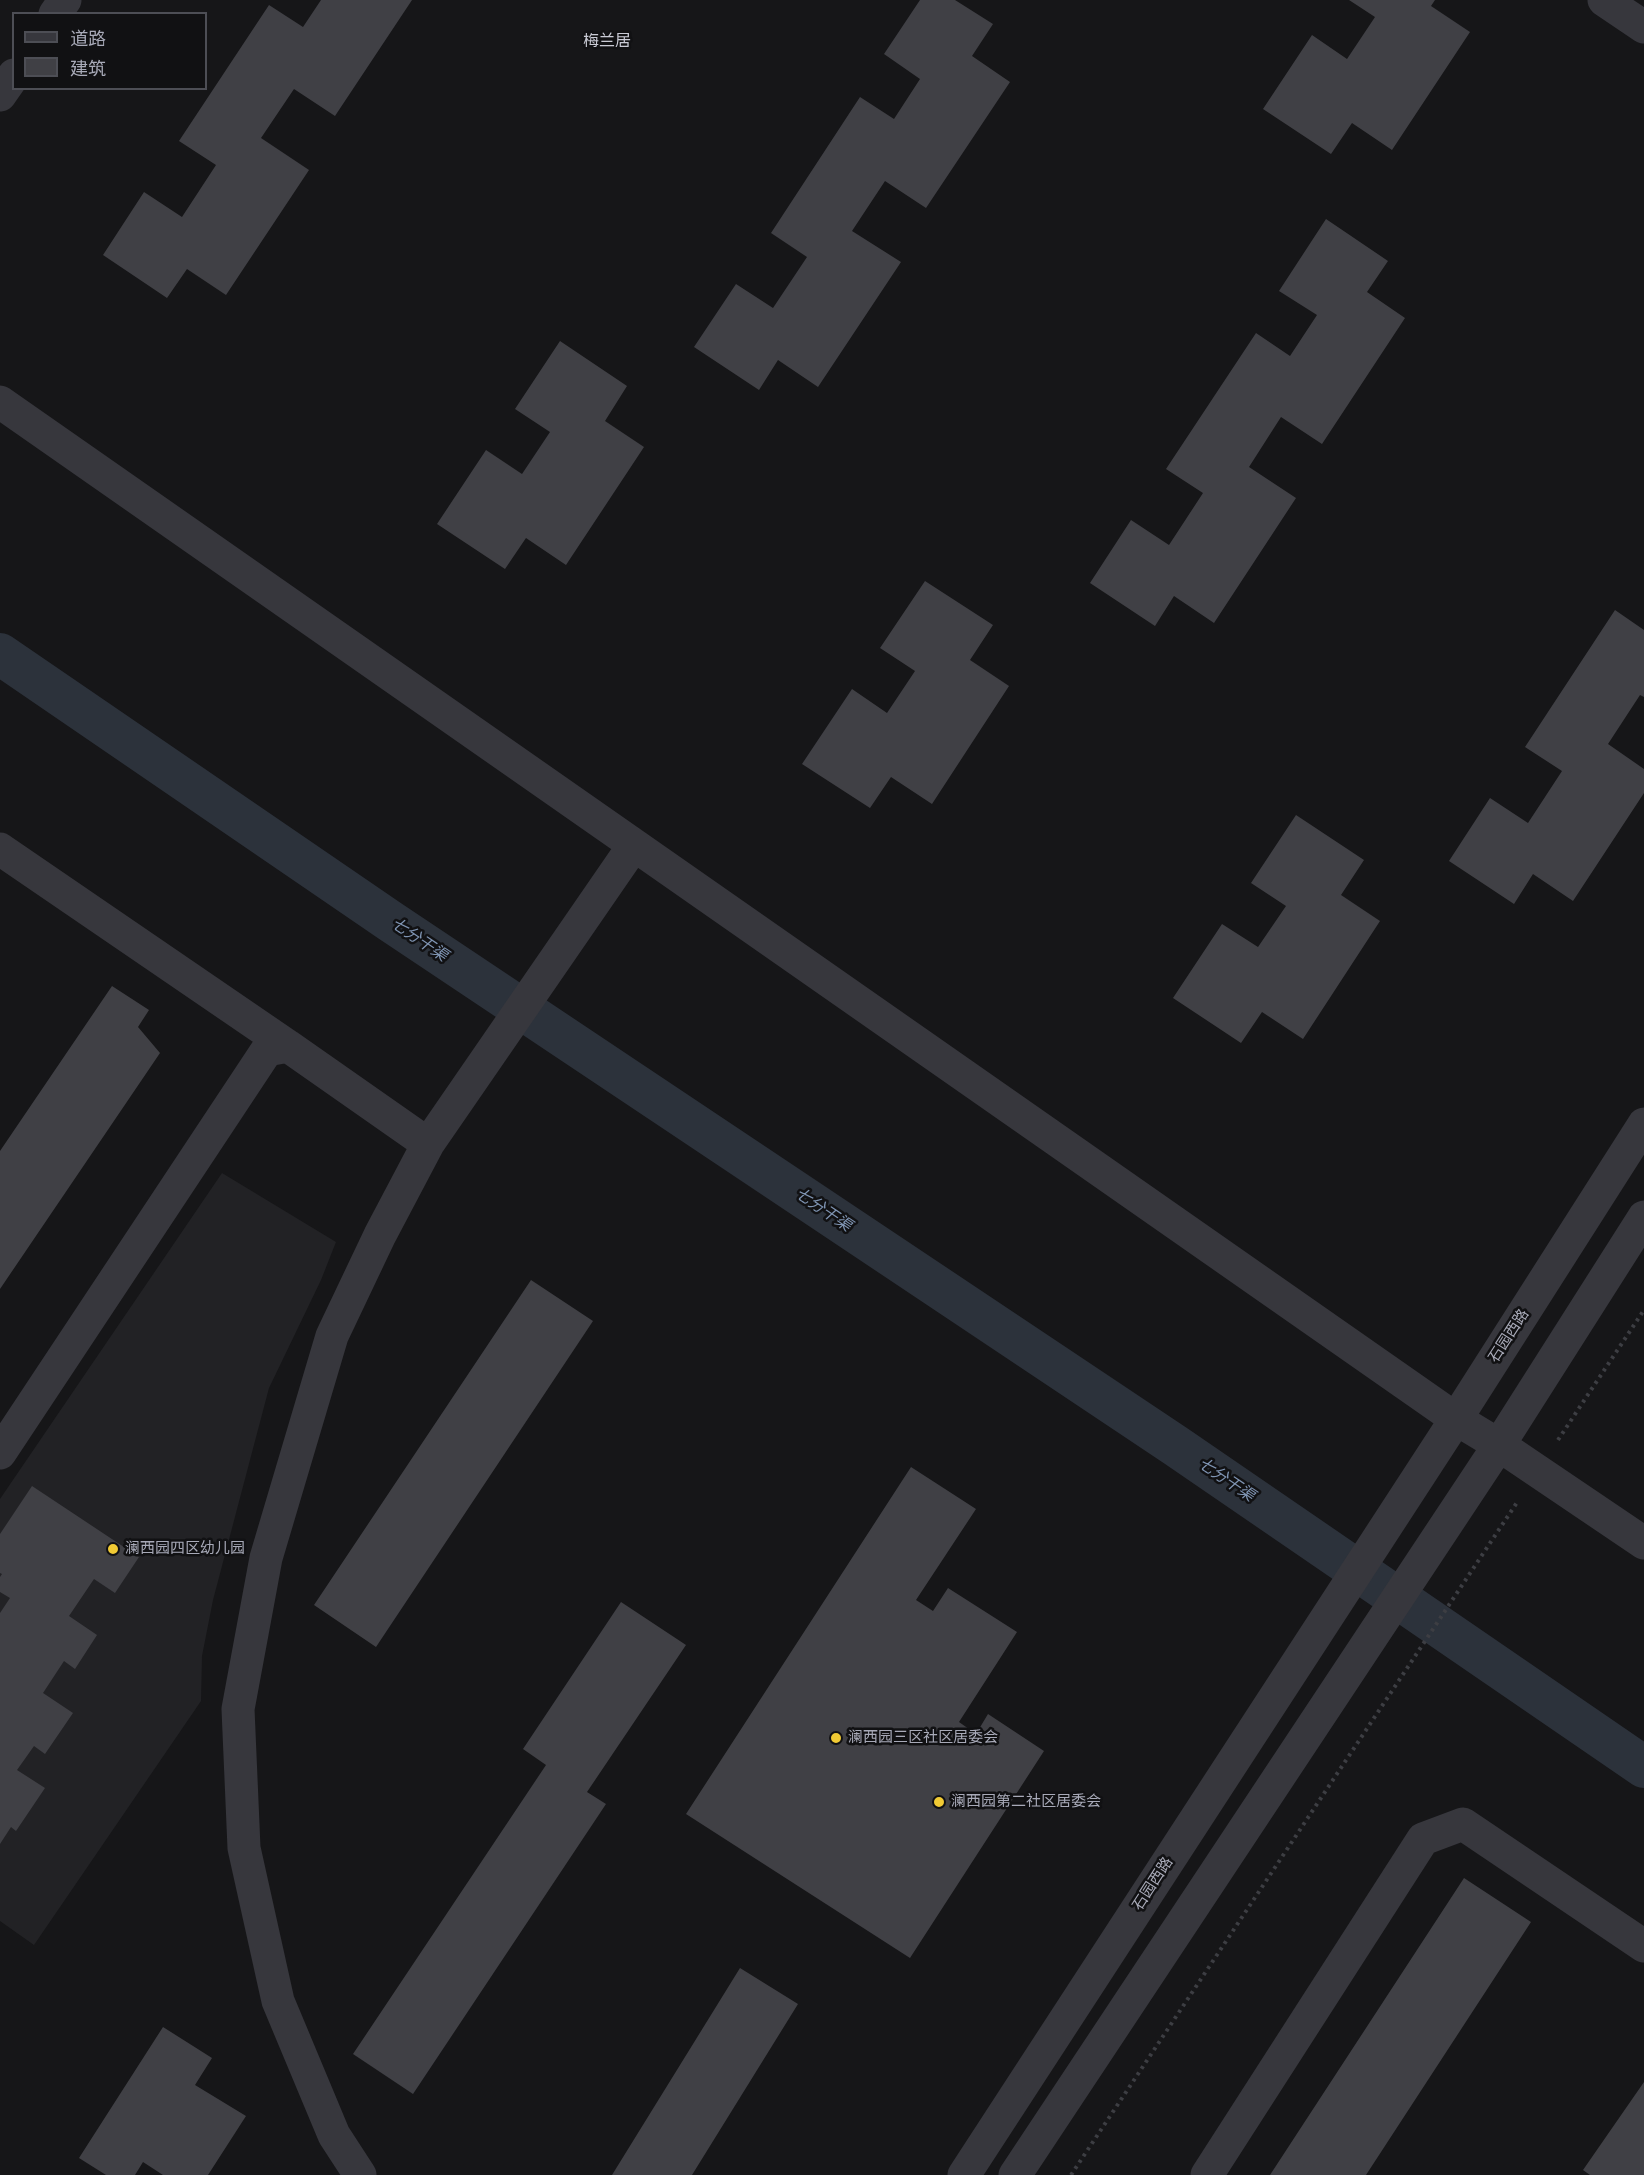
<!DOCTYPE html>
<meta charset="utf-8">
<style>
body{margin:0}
#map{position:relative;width:1644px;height:2175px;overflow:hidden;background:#161618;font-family:"Fira Sans Condensed","Noto Sans SC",sans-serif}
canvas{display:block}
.legend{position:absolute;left:12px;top:12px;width:195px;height:78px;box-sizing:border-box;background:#111113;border:2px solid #4d4e55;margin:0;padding:8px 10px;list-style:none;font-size:18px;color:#a8aab8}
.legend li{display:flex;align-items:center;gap:12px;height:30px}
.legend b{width:30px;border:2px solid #4d4e55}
</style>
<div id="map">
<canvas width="1644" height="2175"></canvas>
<ul class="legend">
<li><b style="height:8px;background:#37373d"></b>道路</li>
<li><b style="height:16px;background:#404045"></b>建筑</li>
</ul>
</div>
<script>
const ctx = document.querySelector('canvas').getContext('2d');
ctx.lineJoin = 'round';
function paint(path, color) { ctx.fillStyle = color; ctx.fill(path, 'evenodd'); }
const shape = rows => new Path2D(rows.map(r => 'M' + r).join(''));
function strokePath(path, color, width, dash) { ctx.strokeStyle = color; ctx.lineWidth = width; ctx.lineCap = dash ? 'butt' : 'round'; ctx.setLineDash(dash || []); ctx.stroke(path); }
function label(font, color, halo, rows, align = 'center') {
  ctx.font = font + ' "Fira Sans Condensed","Noto Sans SC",sans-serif'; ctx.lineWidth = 5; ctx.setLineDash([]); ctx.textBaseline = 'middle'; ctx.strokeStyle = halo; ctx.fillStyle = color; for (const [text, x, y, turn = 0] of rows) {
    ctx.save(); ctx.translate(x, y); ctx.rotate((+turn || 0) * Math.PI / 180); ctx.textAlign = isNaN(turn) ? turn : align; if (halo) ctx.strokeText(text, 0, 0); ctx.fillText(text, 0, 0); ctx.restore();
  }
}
paint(shape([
 [222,1173,336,1242,321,1280,269,1388,213,1600,202,1656,201,1701,34,1945,0,1921,0,1499]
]), '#222225');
strokePath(shape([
 [0,654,390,921,1176,1446,1644,1767]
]), '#2c323b', 42);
paint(shape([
 [321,0,412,0,335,116,294,89,261,138,309,170,226,295,187,269,167,298,103,255,144,192,182,217,216,165,179,141,269,5,303,27],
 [920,0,955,0,993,24,972,56,1010,82,926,208,885,181,852,231,901,262,818,387,778,360,759,390,694,347,736,284,773,308,807,257,771,233,860,97,894,119,920,79,884,54],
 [1349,0,1435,0,1431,6,1470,32,1392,150,1352,123,1331,154,1263,109,1312,35,1347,59,1375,17],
 [1326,219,1388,261,1367,292,1405,318,1322,444,1281,417,1249,467,1296,498,1214,623,1174,596,1155,626,1090,583,1131,520,1169,545,1203,493,1166,469,1256,333,1290,356,1317,315,1279,291],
 [560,341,627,386,605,421,644,447,566,565,526,538,505,569,437,524,486,450,522,474,550,432,515,409],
 [925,581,993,625,970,660,1009,686,932,804,891,777,870,808,802,764,852,689,887,713,915,671,880,648],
 [1615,610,1644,630,1644,697,1640,695,1608,744,1644,769,1644,793,1573,901,1533,874,1514,904,1449,861,1490,798,1528,823,1562,771,1525,747],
 [1296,815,1364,860,1341,895,1380,921,1303,1039,1262,1012,1241,1043,1173,998,1222,924,1258,947,1286,906,1251,883],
 [112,986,149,1010,138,1027,160,1053,0,1289,0,1151],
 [531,1280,593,1321,376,1647,314,1605],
 [911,1467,976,1509,916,1600,933,1611,948,1588,1017,1632,959,1722,976,1734,988,1714,1044,1751,910,1958,686,1814],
 [32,1486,139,1557,115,1593,94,1579,69,1616,97,1635,75,1669,64,1661,43,1693,73,1713,45,1754,34,1746,17,1770,45,1788,16,1831,11,1827,0,1844,0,1613,10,1598,0,1592,0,1577,2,1574,0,1573,0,1534],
 [621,1602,686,1645,587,1792,606,1804,413,2094,353,2054,546,1765,523,1749],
 [1464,1878,1531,1922,1366,2175,1270,2175],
 [740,1968,798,2004,692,2175,612,2175],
 [163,2027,212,2058,195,2085,246,2116,208,2175,163,2175,143,2162,135,2175,106,2175,79,2158],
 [1644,2082,1644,2175,1590,2175,1583,2170]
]), '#404045');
strokePath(shape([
 [1558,1440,1644,1310],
 [1071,2175,1518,1501]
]), '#3d3e43', 4, [3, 4.5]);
strokePath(shape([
 [1604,0,1644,27],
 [55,14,65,0],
 [0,95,14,75],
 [0,402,1456,1419,1499,1445,1644,1543],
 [0,849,288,1046],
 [0,1453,267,1050,288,1046,428,1144],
 [360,2175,334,2135,278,2001,244,1848,238,1709,266,1558,332,1336,380,1235,428,1144,634,845],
 [964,2175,1456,1419,1644,1124],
 [1015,2175,1499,1445,1644,1217],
 [1207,2175,1423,1839,1463,1824,1644,1946]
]), '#37373d', 33);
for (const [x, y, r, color] of [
 [113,1549,6,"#f1ca34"],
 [836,1738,6,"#f1ca34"],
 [939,1802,6,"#f1ca34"]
]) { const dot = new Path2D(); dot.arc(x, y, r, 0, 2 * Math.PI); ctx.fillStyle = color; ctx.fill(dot); strokePath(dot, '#111113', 2); }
label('15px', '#a8aab8', '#111113', [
 ["石园西路",1509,1336,-57],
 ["石园西路",1153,1884,-57]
]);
label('15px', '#a8aab8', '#111113', [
 ["澜西园四区幼儿园",125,1549],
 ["澜西园三区社区居委会",848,1738],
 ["澜西园第二社区居委会",951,1802]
], 'left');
label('16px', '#c9cad4', '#111113', [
 ["梅兰居",607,42]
]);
label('italic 16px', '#7f94b2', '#111113', [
 ["七分干渠",419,940,34],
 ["七分干渠",823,1210,34],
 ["七分干渠",1226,1480,34]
]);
</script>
